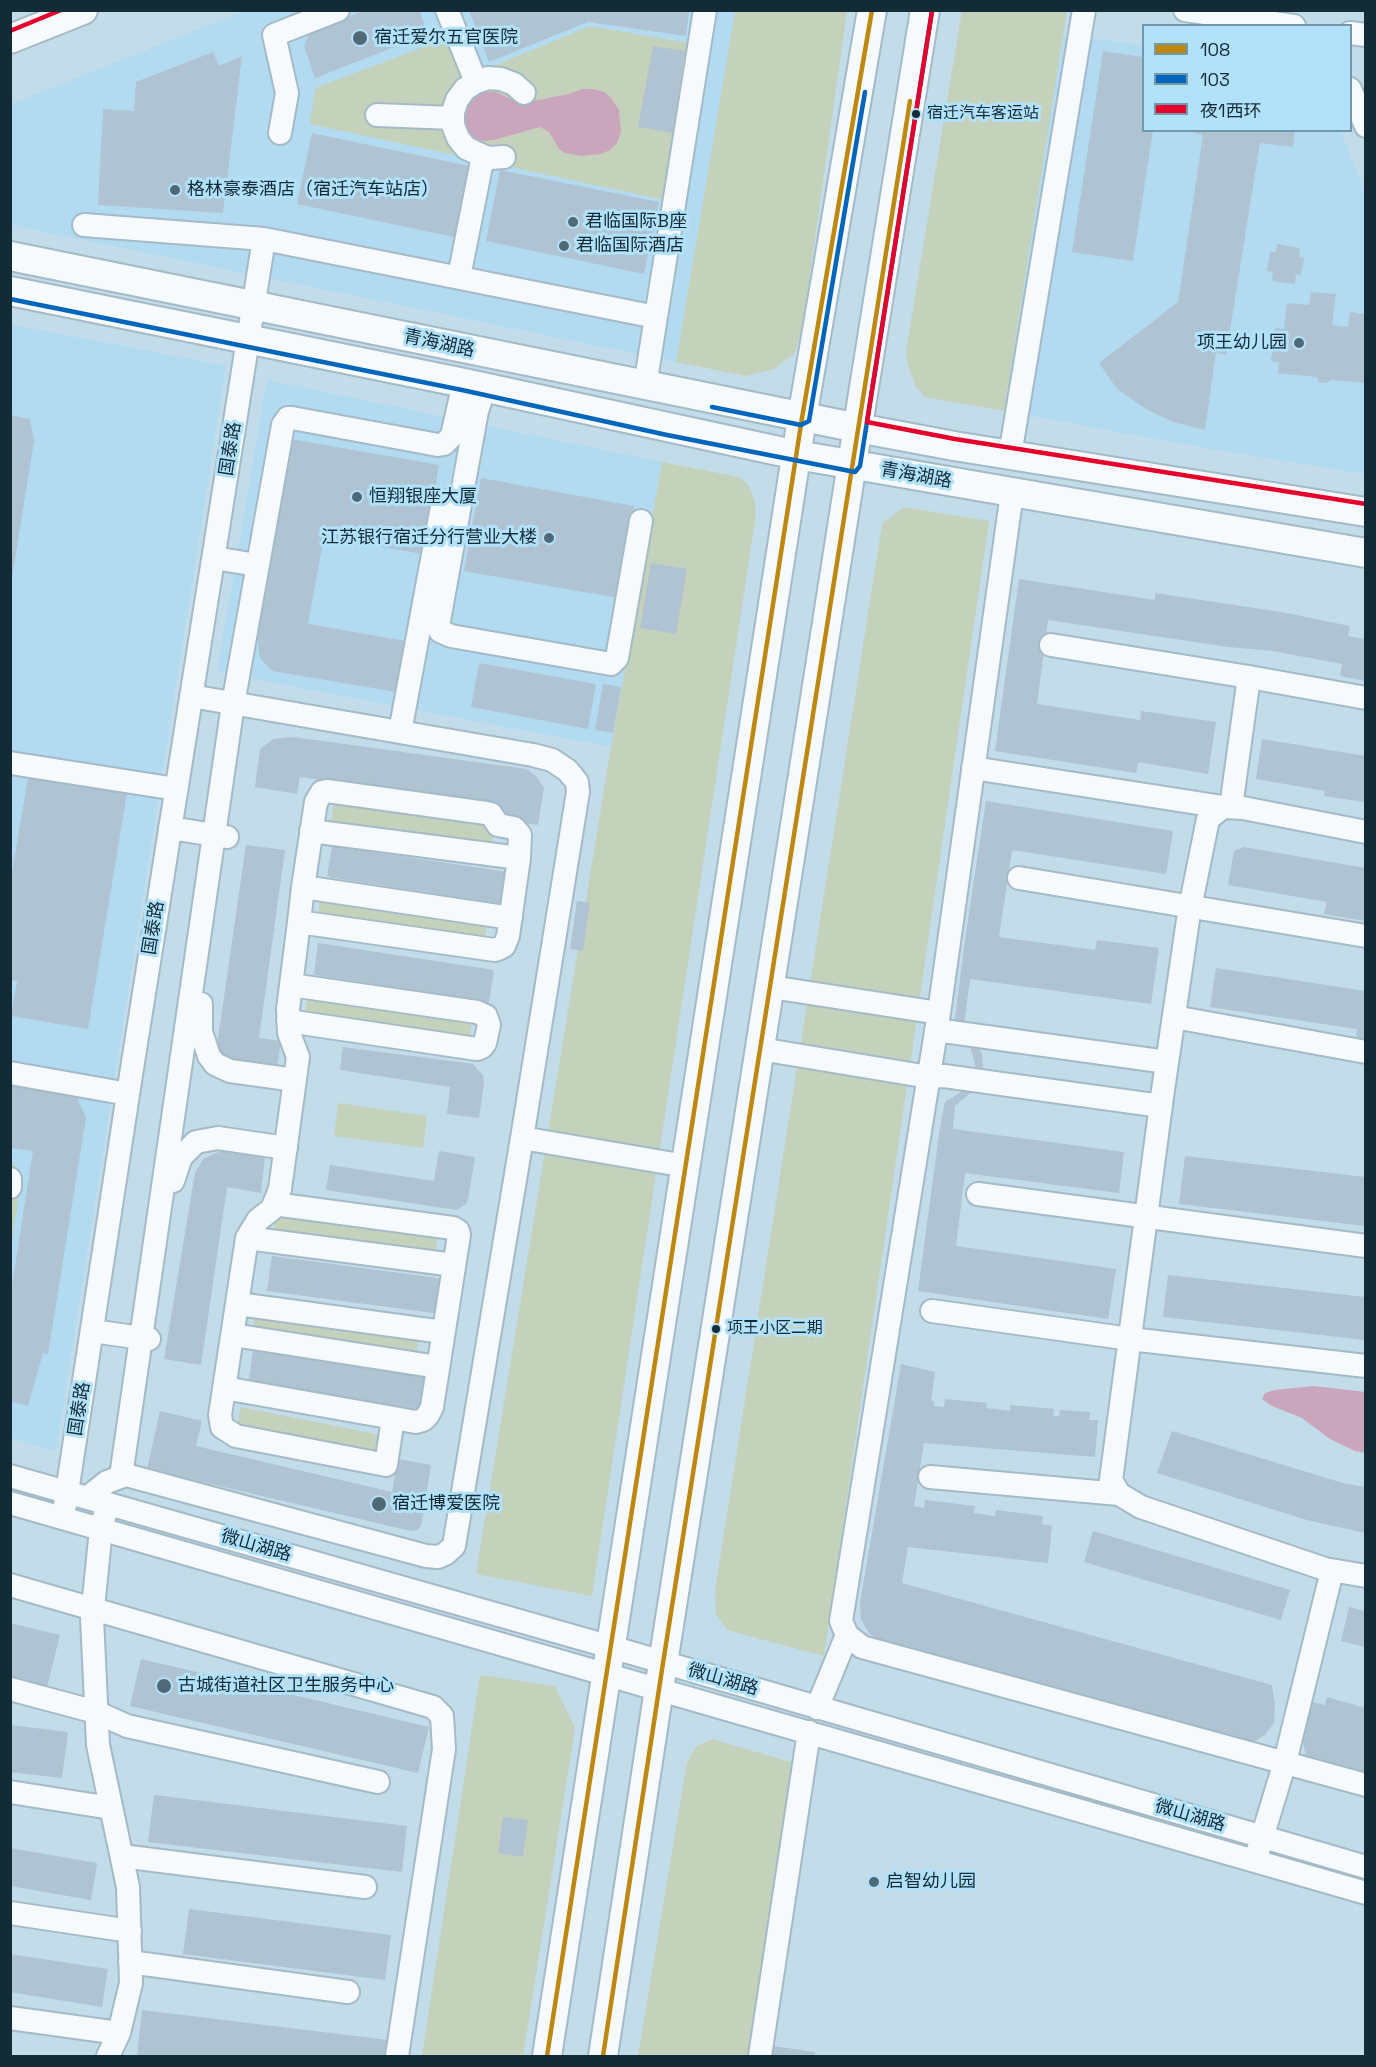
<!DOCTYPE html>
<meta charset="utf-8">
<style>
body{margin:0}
#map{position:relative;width:1376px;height:2067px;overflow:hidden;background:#c2dcea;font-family:"Space Grotesk","Noto Sans SC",sans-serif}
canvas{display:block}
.frame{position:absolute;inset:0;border:12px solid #132b37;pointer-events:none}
.legend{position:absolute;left:1142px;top:24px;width:210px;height:108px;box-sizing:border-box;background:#b2e1fa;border:2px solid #7298ac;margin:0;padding:8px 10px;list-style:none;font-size:18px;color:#132b37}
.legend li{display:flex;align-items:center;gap:12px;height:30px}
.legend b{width:30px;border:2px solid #7298ac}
</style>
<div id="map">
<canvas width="1376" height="2067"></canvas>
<div class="frame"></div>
<ul class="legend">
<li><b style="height:8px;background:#be870e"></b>108</li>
<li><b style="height:8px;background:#0065bd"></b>103</li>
<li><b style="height:8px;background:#e4002b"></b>夜1西环</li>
</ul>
</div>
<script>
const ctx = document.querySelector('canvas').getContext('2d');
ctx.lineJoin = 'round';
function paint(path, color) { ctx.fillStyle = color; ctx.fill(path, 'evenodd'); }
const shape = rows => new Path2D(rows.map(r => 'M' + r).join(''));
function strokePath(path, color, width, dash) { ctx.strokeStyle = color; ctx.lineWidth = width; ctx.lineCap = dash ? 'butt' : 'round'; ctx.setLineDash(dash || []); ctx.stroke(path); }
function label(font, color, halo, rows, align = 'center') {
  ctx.font = font + ' "Space Grotesk","Noto Sans SC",sans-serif'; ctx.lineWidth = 6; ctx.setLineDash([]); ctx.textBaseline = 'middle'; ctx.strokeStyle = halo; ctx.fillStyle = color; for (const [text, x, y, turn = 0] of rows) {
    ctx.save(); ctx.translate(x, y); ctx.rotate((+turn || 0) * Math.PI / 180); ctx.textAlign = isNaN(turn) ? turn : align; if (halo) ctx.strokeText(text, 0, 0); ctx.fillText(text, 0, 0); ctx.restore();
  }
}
paint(shape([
 [244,11,735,11,676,362,11,225,11,104],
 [1063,35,1143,45,1144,130,1341,131,1365,192,1365,474,1216,450,1004,411],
 [10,324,226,366,56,1451,10,1438],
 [267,380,662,462,611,747,217,672]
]), '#b2dbf1');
paint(shape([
 [962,10,1067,11,1004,411,925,397,916,387,908,365,906,351],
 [735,11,847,11,803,324,794,354,774,369,746,376,676,362],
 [590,26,695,44,669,201,310,124,315,88,469,30,484,70],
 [662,462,739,477,748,485,755,501,756,514,592,1596,476,1574,611,747],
 [904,507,989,521,824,1656,727,1630,716,1614,715,1591,881,531,883,523],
 [334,803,495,825,492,846,331,823],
 [321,896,487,920,485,940,318,916],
 [308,993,473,1017,469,1040,305,1016],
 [338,1103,427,1116,423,1148,334,1136],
 [11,1164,16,1166,21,1180,11,1247],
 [276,1212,438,1234,435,1254,273,1232],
 [255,1311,419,1335,416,1355,253,1331],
 [241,1407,385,1436,381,1457,236,1429],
 [480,1675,555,1686,575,1728,523,2056,422,2056],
 [712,1739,797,1764,748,2056,638,2056,687,1763,696,1747]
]), '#c4d2bb');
paint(shape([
 [583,89,594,89,604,92,611,98,619,110,621,131,617,143,610,150,601,154,582,156,565,153,559,149,549,132,540,127,494,140,484,141,473,138,467,134,464,126,463,110,471,96,478,92,496,92,517,102,524,103,568,94],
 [1314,1386,1365,1392,1365,1453,1355,1451,1330,1439,1302,1418,1272,1406,1262,1399,1265,1393,1275,1390]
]), '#caa6bd');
paint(shape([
 [366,10,419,10,428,34,315,78,304,46,308,36,312,31],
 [469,10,689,10,686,36,588,22,489,62],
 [653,46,685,51,672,133,638,127],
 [1103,51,1143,57,1143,130,1153,130,1133,261,1072,252],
 [213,52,219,66,242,56,223,213,98,205,103,109,134,111,136,82],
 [1182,130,1295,130,1293,147,1260,143,1226,355,1216,352,1205,430,1173,422,1146,409,1117,389,1099,363,1178,302,1203,135],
 [312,133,469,166,454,237,297,204],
 [500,170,659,202,644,274,486,241],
 [1277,244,1300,248,1299,257,1304,258,1301,275,1296,274,1295,284,1272,281,1273,272,1267,271,1270,252,1276,252],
 [1311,292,1336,294,1332,325,1348,327,1350,312,1365,314,1365,383,1331,380,1327,383,1319,382,1316,377,1278,373,1279,362,1271,361,1275,328,1284,329,1287,303,1309,305],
 [10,415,30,419,34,441,12,578],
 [291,439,439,465,423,554,324,537,308,624,406,641,397,692,272,671,260,658,257,634],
 [481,478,634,506,618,598,464,571],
 [651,563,687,569,676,634,640,628],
 [1019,579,1155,600,1155,593,1281,612,1350,626,1348,636,1365,639,1365,681,1340,676,1342,664,1273,651,1228,647,1048,620,1037,704,1140,720,1141,711,1216,722,1208,774,1138,762,1136,773,995,751],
 [479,663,596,684,588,729,471,707],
 [603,684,621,687,613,733,595,730],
 [293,737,527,769,537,777,544,788,538,825,500,819,500,805,300,777,297,794,255,787,260,749,273,739],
 [1262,739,1365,756,1365,802,1324,796,1325,791,1256,779],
 [28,777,127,793,88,1029,11,1016,17,981,10,980,10,884],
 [986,801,1173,831,1166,874,1012,850,999,937,1095,950,1097,940,1159,948,1151,1004,970,979,964,1025,975,1038,982,1055,983,1067,981,1078,976,1088,955,1106,953,1129,1124,1152,1119,1193,965,1173,956,1246,1116,1269,1108,1319,918,1291,940,1127,945,1102,961,1092,973,1079,976,1068,971,1049,954,1026,966,933],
 [246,845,285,850,259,1038,281,1041,277,1068,215,1059],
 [332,846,508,872,503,904,327,877],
 [1244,847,1365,868,1365,921,1324,914,1327,902,1228,885,1234,851],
 [577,901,590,903,583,951,570,949],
 [318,943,494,970,489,1002,314,975],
 [1216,968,1365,991,1365,1045,1355,1043,1357,1029,1210,1007],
 [343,1047,473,1064,483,1075,484,1083,479,1118,447,1114,450,1087,340,1070],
 [10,1084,75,1093,86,1118,48,1354,43,1353,28,1406,10,1401,10,1298,33,1151,10,1148],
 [221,1151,265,1156,261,1193,227,1187,201,1365,164,1359,195,1173,203,1159],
 [439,1151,475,1157,468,1199,466,1204,457,1210,326,1190,330,1165,434,1181],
 [1185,1156,1365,1177,1365,1226,1179,1204],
 [272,1256,445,1279,441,1314,267,1291],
 [1168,1275,1365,1297,1365,1340,1163,1317],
 [253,1350,427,1374,422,1409,248,1386],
 [901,1364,935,1372,931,1401,934,1401,934,1406,944,1407,945,1399,987,1403,986,1408,1010,1411,1010,1405,1054,1409,1053,1416,1059,1416,1060,1410,1090,1412,1089,1420,1098,1420,1095,1457,924,1443,914,1506,924,1508,925,1500,975,1506,974,1513,995,1516,996,1510,1043,1516,1042,1524,1052,1526,1048,1563,908,1547,902,1583,1272,1685,1275,1705,1274,1723,1265,1735,1248,1745,878,1641,869,1633,861,1620,860,1603],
 [160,1411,202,1421,196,1446,392,1492,398,1459,431,1465,421,1526,417,1530,411,1531,147,1469],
 [1172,1431,1343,1483,1365,1487,1365,1533,1307,1520,1157,1473],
 [1093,1531,1290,1590,1281,1620,1084,1562],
 [1349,1607,1365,1611,1365,1647,1341,1641],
 [10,1623,60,1635,46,1691,10,1682],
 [141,1659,429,1727,418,1773,130,1706],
 [1327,1697,1365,1708,1365,1774,1306,1758,1301,1731,1305,1713,1312,1702,1325,1705],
 [10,1725,68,1732,62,1778,10,1772],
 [154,1795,407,1826,402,1872,148,1842],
 [503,1817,528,1820,523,1857,498,1853],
 [10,1848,97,1863,91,1900,10,1886],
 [189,1909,391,1935,385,1980,183,1954],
 [10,1954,108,1969,102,2007,10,1992],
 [142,2010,396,2041,394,2056,137,2056],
 [772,2046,815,2052,814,2056,771,2056]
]), '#afc3d2');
const minor = shape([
 [447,10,476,82],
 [1185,10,1294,26],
 [1350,33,1366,35],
 [1350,89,1366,126],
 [377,115,453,118],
 [280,133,287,93,274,35,338,10],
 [504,157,490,158,483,156,466,148,458,138,453,125,453,112,457,100,465,89,476,82,488,78,501,79,514,84,524,93],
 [84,225,264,239,656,317],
 [459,277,483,156],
 [645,386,705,10],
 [485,387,477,411,438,626,440,631,451,636,611,664,617,658,641,521],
 [1010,455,1084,10],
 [1012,493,939,1013,841,1621,847,1635,862,1647,1366,1785],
 [214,558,257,565],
 [1051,645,1249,677,1366,698],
 [191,696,533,755,552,760,567,770,573,777,577,782,578,792,522,1138],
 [400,732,443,501],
 [10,763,176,789],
 [973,768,1223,807],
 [1231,807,1249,677],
 [170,828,227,837],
 [311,831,519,858],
 [1366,832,1243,808,1223,807,1208,819,1189,913,1162,1097,1111,1480,1119,1494,1141,1507,1325,1569,1366,1576],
 [1019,878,1366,936],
 [303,887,511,918],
 [299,922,495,950,500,948,504,946,508,936,519,858,520,835,514,828,498,825,491,814,486,813,327,791,322,792,316,802,303,887,299,922,288,1009,289,1033,298,1057,280,1189,272,1209,258,1220,247,1238,220,1415,222,1427,236,1436,386,1465,393,1418],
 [771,987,939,1013],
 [201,1004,201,1032,209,1056,215,1064,230,1071,295,1080],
 [1174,1017,1366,1052],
 [288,1021,477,1049,482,1047,485,1043,489,1025,486,1016,477,1012,291,985],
 [936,1030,1167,1062],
 [760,1049,929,1077,944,1076,1161,1106],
 [10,1073,128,1094],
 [10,1179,10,1187],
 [173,1181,181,1157,196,1142,218,1138,286,1148],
 [978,1194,1366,1246],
 [247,1238,454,1265],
 [238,1304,443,1332],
 [932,1311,1130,1339,1366,1366],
 [92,1331,149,1339],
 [233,1335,438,1367],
 [224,1388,416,1422,423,1420,428,1415,432,1407,459,1235,458,1231,453,1228,274,1204],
 [10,1476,611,1647,1366,1867],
 [121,1476,233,704,283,425,288,418,292,418,438,445,444,444,452,436,464,383],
 [930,1477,1119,1494],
 [87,1498,107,1482,126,1475,426,1556,438,1557,445,1554,454,1546,522,1138,686,1166],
 [10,1503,1366,1893],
 [65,1505,131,1075,264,239],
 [105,1514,101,1529,92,1618,98,1745,128,1887,131,1983,119,2033,108,2056],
 [10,1585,433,1707,442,1716,444,1749,397,2056],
 [10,1689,96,1712,127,1726,378,1782],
 [817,1708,847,1635],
 [10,1792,111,1808],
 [1258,1851,1285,1762,1332,1571],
 [122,1856,365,1887],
 [10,1913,130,1931],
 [130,1962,348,1992],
 [10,2018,119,2033],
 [760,2056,809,1732]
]);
const major = shape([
 [10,39,83,10],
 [10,256,858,428,954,446,1366,512],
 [10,291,464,383,797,455,1366,553],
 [547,2056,802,418,872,10],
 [603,2056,663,1663,863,394,925,10]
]);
strokePath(minor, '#a4bac7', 26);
strokePath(major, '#a4bac7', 32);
strokePath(minor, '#f6fafc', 22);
strokePath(major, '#f6fafc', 28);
strokePath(shape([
 [547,2056,802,418,872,10],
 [603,2056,663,1663,910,101]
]), '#be870e', 4.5);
strokePath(shape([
 [10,299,462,390,667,435,855,472,860,466,932,11],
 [712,407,801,425,809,421,865,92]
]), '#0065bd', 4.5);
strokePath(shape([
 [932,11,867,422,955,439,1366,504],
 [10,31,61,10]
]), '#e4002b', 4.5);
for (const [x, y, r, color] of [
 [360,38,8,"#506976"],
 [916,114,5,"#132b37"],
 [175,190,6,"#506976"],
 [573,222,6,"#506976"],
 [564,246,6,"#506976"],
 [1299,343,6,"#506976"],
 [357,497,6,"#506976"],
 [549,538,6,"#506976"],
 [716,1329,5,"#132b37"],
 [379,1504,8,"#506976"],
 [164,1686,8,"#506976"],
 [874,1882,6,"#506976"]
]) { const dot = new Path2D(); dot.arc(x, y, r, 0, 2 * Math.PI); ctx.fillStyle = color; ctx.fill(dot); strokePath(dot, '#b2e1fa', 2); }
label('16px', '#132b37', '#b2e1fa', [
 ["宿迁汽车客运站",927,114],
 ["项王小区二期",727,1329]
], 'left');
label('18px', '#132b37', '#b2e1fa', [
 ["宿迁爱尔五官医院",374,38],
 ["格林豪泰酒店（宿迁汽车站店）",187,190],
 ["君临国际B座",585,222],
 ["君临国际酒店",576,246],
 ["项王幼儿园",1287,343,"right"],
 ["恒翔银座大厦",369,497],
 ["江苏银行宿迁分行营业大楼",537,538,"right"],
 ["宿迁博爱医院",392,1504],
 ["古城街道社区卫生服务中心",178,1686],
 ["启智幼儿园",886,1882]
], 'left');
label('18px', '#132b37', '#b2e1fa', [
 ["青海湖路",439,344,12],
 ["国泰路",231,449,-81],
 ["青海湖路",916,476,10],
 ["国泰路",154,928,-81],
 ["国泰路",80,1409,-81],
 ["微山湖路",256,1546,16],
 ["微山湖路",723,1680,16],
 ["微山湖路",1190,1816,16]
]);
</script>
